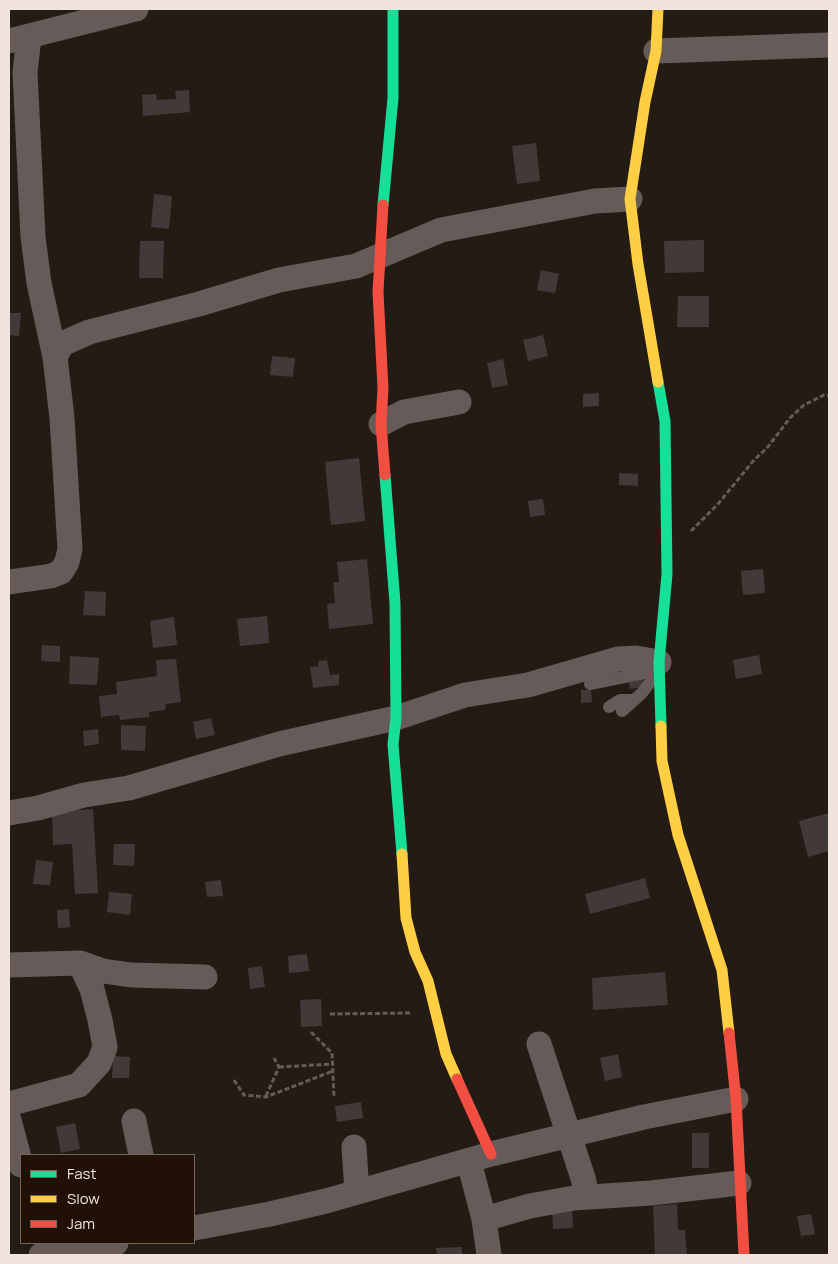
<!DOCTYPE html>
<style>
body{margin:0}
#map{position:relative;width:838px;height:1264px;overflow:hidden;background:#251b15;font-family:Manrope,sans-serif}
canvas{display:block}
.frame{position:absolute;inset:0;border:10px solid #f1e4dd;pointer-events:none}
.legend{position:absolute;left:20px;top:1154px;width:175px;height:90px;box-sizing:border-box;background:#211006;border:1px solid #74655c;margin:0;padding:6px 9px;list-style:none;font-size:15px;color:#f1e4dd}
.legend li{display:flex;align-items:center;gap:10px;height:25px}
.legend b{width:25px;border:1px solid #74655c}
</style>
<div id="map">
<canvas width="838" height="1264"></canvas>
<div class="frame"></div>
<ul class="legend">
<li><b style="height:6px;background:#16e098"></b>Fast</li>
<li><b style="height:6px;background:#ffcf43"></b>Slow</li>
<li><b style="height:6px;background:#f24e42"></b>Jam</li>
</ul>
</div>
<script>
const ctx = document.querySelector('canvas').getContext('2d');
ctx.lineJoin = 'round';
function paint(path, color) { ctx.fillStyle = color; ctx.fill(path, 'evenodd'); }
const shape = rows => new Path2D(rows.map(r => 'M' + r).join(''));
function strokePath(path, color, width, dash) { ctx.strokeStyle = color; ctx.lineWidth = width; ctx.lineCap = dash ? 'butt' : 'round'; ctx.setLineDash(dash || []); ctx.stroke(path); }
paint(shape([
 [189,90,190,112,143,116,142,95,156,94,157,100,176,99,175,91],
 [536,143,540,181,517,184,512,146],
 [154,194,172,196,169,229,151,227],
 [704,240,704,272,665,273,664,241],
 [140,241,164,241,163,278,139,278],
 [541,270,559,274,555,293,537,290],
 [678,296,709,296,709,327,677,327],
 [9,313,21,313,19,336,9,335],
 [543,335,548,356,528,361,523,340],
 [272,356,295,358,293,377,270,375],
 [503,359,508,385,492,388,487,363],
 [599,393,599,406,583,407,583,394],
 [359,458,365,521,331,525,325,462],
 [619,473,638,474,638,486,619,485],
 [543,499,545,515,530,517,528,501],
 [367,559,373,624,329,629,327,604,335,603,333,582,339,582,337,562],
 [763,569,765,593,743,595,741,571],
 [85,591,106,592,105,616,83,615],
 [267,616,269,643,240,646,237,619],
 [174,617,177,645,153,648,150,621],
 [42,645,60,646,60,662,41,661],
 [759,655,762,674,736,679,733,660],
 [70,656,99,658,97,685,69,684],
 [176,659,181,702,166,704,165,710,149,712,149,717,120,720,119,715,101,717,99,696,117,694,116,682,157,676,156,660],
 [327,660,330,675,339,674,339,685,313,688,310,667,319,666,318,661],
 [642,676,643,687,630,689,628,678],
 [581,690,591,690,592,702,581,703],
 [211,718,215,735,196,739,193,722],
 [121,725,146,726,145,751,121,750],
 [98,729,99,744,84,746,83,731],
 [93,809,98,893,75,894,72,844,53,845,52,812],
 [829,813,829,851,808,857,799,821],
 [114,844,135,844,134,866,113,865],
 [36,860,53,862,50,885,33,884],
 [645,878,650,898,590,914,585,894],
 [221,880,223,896,207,897,205,882],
 [109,892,132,894,130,915,107,912],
 [69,909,70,927,58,928,57,910],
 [307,954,309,971,289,973,288,956],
 [262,966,265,987,250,989,248,968],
 [665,972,668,1005,593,1010,592,978],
 [321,999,322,1026,301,1027,300,1000],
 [618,1054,622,1077,605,1081,600,1058],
 [113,1056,130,1057,129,1078,112,1078],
 [361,1102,363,1118,337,1122,335,1106],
 [75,1123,80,1149,61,1153,56,1127],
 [692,1133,709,1133,709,1168,692,1168],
 [572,1204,573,1228,553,1229,552,1206],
 [677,1204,678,1230,685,1230,687,1255,655,1255,653,1206],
 [811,1214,815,1234,801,1236,797,1216],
 [462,1247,462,1255,437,1255,436,1248]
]), '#423a39');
strokePath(shape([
 [691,531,718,504,754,460,767,448,790,418,804,405,824,395,829,396],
 [330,1014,412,1013],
 [311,1032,332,1053,334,1098],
 [279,1067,333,1064],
 [234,1080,244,1095,266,1097,333,1071],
 [266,1096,279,1067,274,1058]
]), '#655c58', 3, [5, 2.5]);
strokePath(shape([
 [590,684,659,670],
 [609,707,620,700,632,700],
 [622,711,642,693,656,674]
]), '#665b58', 12);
strokePath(shape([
 [29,37,25,72,33,237,39,283,55,357],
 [9,41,136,9],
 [656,51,829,45],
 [381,424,404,412,459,402],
 [9,582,51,576,61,572,67,562,70,549,62,418,55,357,62,344,89,332,199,304,279,280,356,266,441,230,595,201,630,199],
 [9,813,38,808,84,795,129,788,279,744,396,718,465,695,528,685,618,659,636,658,659,662],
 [9,965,80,963,103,971,131,975,205,977],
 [539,1044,584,1181,586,1197],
 [9,1104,79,1085,99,1063,105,1047,100,1020,92,989,80,963],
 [9,1120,21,1165],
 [134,1121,141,1155],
 [354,1147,357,1192],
 [469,1162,484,1219,489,1255],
 [484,1219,530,1206,574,1198,651,1193,739,1183],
 [194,1228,270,1214,326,1201,491,1154,644,1117,736,1099],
 [41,1255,116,1243]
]), '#665b58', 25);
strokePath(shape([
 [383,205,393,98,393,9],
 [658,382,665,421,667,574,659,662,661,726],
 [385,475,395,603,396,718,393,744,402,854]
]), '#16e098', 11);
strokePath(shape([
 [658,9,656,51,645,102,630,199,638,264,658,382],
 [661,726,662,761,678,835,722,970,729,1033],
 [402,854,406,918,415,952,428,981,446,1054,457,1079]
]), '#ffcf43', 11);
strokePath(shape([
 [383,205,378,292,383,388,381,424,385,475],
 [729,1033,736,1099,744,1255],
 [457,1079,491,1154]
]), '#f24e42', 11);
</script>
